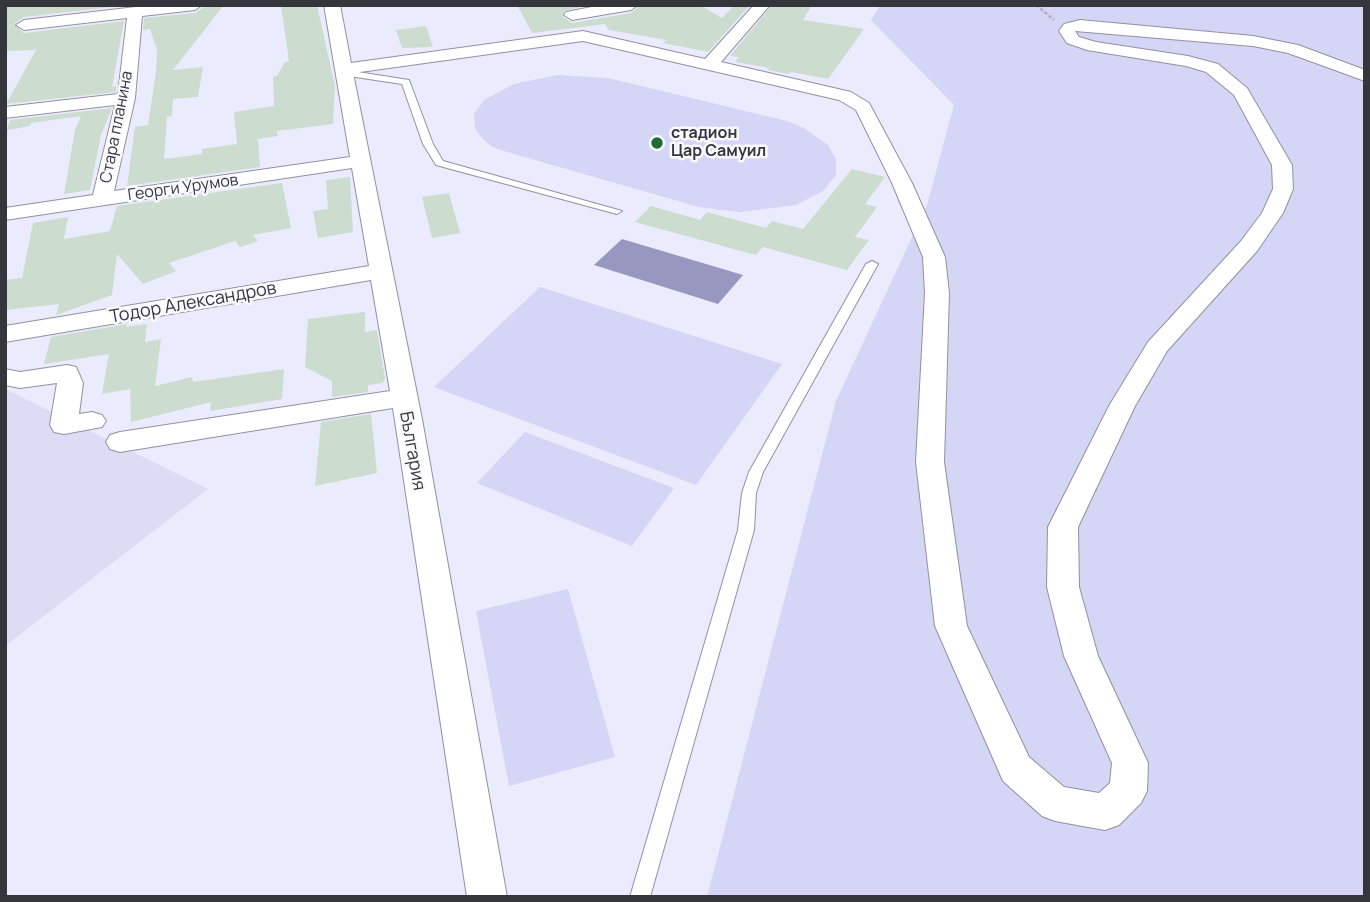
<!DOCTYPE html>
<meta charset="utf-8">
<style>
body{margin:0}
#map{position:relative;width:1370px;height:902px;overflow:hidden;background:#ebebfe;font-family:Manrope,sans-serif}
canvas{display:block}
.frame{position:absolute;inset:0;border:7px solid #35353c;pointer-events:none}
</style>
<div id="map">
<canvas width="1370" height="902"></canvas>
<div class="frame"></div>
</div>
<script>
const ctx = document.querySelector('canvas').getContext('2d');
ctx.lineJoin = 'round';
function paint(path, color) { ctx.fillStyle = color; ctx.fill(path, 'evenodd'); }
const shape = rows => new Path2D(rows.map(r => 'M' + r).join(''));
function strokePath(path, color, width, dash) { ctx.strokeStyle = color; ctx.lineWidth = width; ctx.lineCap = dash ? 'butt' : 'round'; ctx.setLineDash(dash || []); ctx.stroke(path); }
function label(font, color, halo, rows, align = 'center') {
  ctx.font = font + ' Manrope,sans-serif'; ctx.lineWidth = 5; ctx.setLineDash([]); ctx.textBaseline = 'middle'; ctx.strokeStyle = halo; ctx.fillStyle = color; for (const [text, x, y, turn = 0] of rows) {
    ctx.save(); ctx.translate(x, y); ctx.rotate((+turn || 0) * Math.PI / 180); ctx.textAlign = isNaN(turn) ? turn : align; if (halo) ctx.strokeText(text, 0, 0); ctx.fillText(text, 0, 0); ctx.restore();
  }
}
paint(shape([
 [5,389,208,489,5,646]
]), '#dcdcf5');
paint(shape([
 [880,5,1365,5,1365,897,707,897,836,401,927,205,954,105,871,20],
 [558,75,608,78,787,121,804,128,828,145,836,159,836,175,823,191,796,205,740,212,722,210,699,207,507,152,492,147,480,136,475,128,474,114,484,100,514,84],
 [540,287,782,364,696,485,434,387],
 [525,432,674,488,632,546,477,483],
 [568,589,615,757,509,786,476,611]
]), '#d5d5f5');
paint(shape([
 [622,239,743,275,718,304,594,265]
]), '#9897c0');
paint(shape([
 [5,5,128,5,24,17,14,24,24,33,124,21,112,87,116,86,116,92,6,104,36,50,5,51],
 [224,5,173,70,203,67,198,97,173,99,172,116,167,117,164,159,202,154,202,149,237,144,234,112,274,106,273,77,277,76,285,62,289,61,281,5,317,5,335,86,333,124,277,131,278,136,258,139,260,167,127,186,135,127,148,125,156,72,157,50,150,29,143,30,144,18,195,13,204,7],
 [517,5,587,5,564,11,563,17,572,23,631,13,641,5,700,5,722,18,734,5,750,5,708,52,663,43,666,40,609,30,605,24,532,33],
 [772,5,812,5,803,20,864,29,828,79,791,72,788,74,767,70,770,68,735,62,739,57,730,56],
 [426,26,433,47,402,48,396,30],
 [112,108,101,135,90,190,64,194,75,130,81,116,31,123,30,126,7,130,10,120],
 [852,169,885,177,865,204,877,207,855,237,869,240,847,270,763,247,756,255,635,222,651,206,700,220,707,212,766,228,772,221,803,229],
 [350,177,353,232,318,238,313,211,328,209,326,180],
 [282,183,291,228,253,235,258,241,240,247,235,241,169,263,176,271,143,284,117,254,112,295,56,315,59,304,5,310,5,280,22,278,33,223,68,217,64,239,110,231,117,206],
 [449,193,460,233,432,238,422,197],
 [365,312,365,332,377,330,385,378,383,383,368,385,368,392,332,397,332,381,305,367,308,319],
 [127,324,126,327,147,324,145,342,161,339,155,386,192,377,193,382,284,369,282,399,210,411,211,402,131,422,130,389,102,394,109,354,44,364,51,337],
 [371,414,377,473,315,486,321,422]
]), '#ccdccf');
const lane = shape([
 [345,70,409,80,433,144,443,161,622,211,617,214,436,165,423,144,402,84,342,75,341,73,345,70],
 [872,261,878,264,763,472,756,493,754,530,650,897,630,897,738,530,742,493,749,472,866,264,872,261]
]);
const street = shape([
 [153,5,202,5,195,10,142,16,135,98,114,191,350,157,324,5,340,5,351,63,583,31,705,59,754,5,770,5,721,62,851,92,869,103,912,183,945,257,949,293,944,462,967,626,1029,757,1064,787,1099,793,1110,783,1112,763,1064,656,1047,587,1048,527,1109,406,1148,342,1241,241,1262,213,1273,189,1272,165,1234,95,1206,72,1186,66,1087,50,1067,43,1059,31,1064,24,1080,20,1253,36,1298,45,1365,70,1365,81,1288,53,1253,46,1075,31,1079,37,1096,42,1188,56,1218,64,1247,88,1292,165,1293,189,1283,213,1257,251,1167,351,1135,406,1078,527,1079,587,1098,656,1148,763,1147,791,1141,803,1119,825,1105,830,1055,821,1042,816,1003,781,935,626,916,462,925,293,923,257,892,183,856,110,839,100,583,41,353,73,422,419,507,897,467,897,393,408,120,452,110,449,106,442,110,435,120,432,390,391,371,280,5,342,5,326,369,266,352,168,5,220,5,208,93,195,115,105,5,118,5,107,118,94,127,18,24,30,16,25,24,20,153,5],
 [602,5,638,5,631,10,572,20,564,15,566,12,602,5],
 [67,365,76,367,83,383,79,414,92,412,102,415,106,421,102,427,64,434,54,432,50,425,57,383,20,388,5,385,5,369,20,372,67,365]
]);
strokePath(lane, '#9191a2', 2);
strokePath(street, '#9191a2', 2);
strokePath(shape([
 [1036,5,1054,20]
]), '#b3b3c2', 2.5, [3.5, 2]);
paint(lane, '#fff');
paint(street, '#fff');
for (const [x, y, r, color] of [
 [657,143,7,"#1e6c3b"]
]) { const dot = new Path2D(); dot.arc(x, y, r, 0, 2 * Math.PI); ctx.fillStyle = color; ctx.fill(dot); strokePath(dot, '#fafafe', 2.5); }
label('16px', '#35353c', '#fafafe', [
 ["Стара планина",117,127,-79],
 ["Георги Урумов",183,188,-8]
]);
label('bold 16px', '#35353c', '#fafafe', [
 ["стадион",671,134],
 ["Цар Самуил",671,152]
], 'left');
label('18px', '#35353c', '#fafafe', [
 ["Тодор Александров",193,303,-10],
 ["България",412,451,80]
]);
</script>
